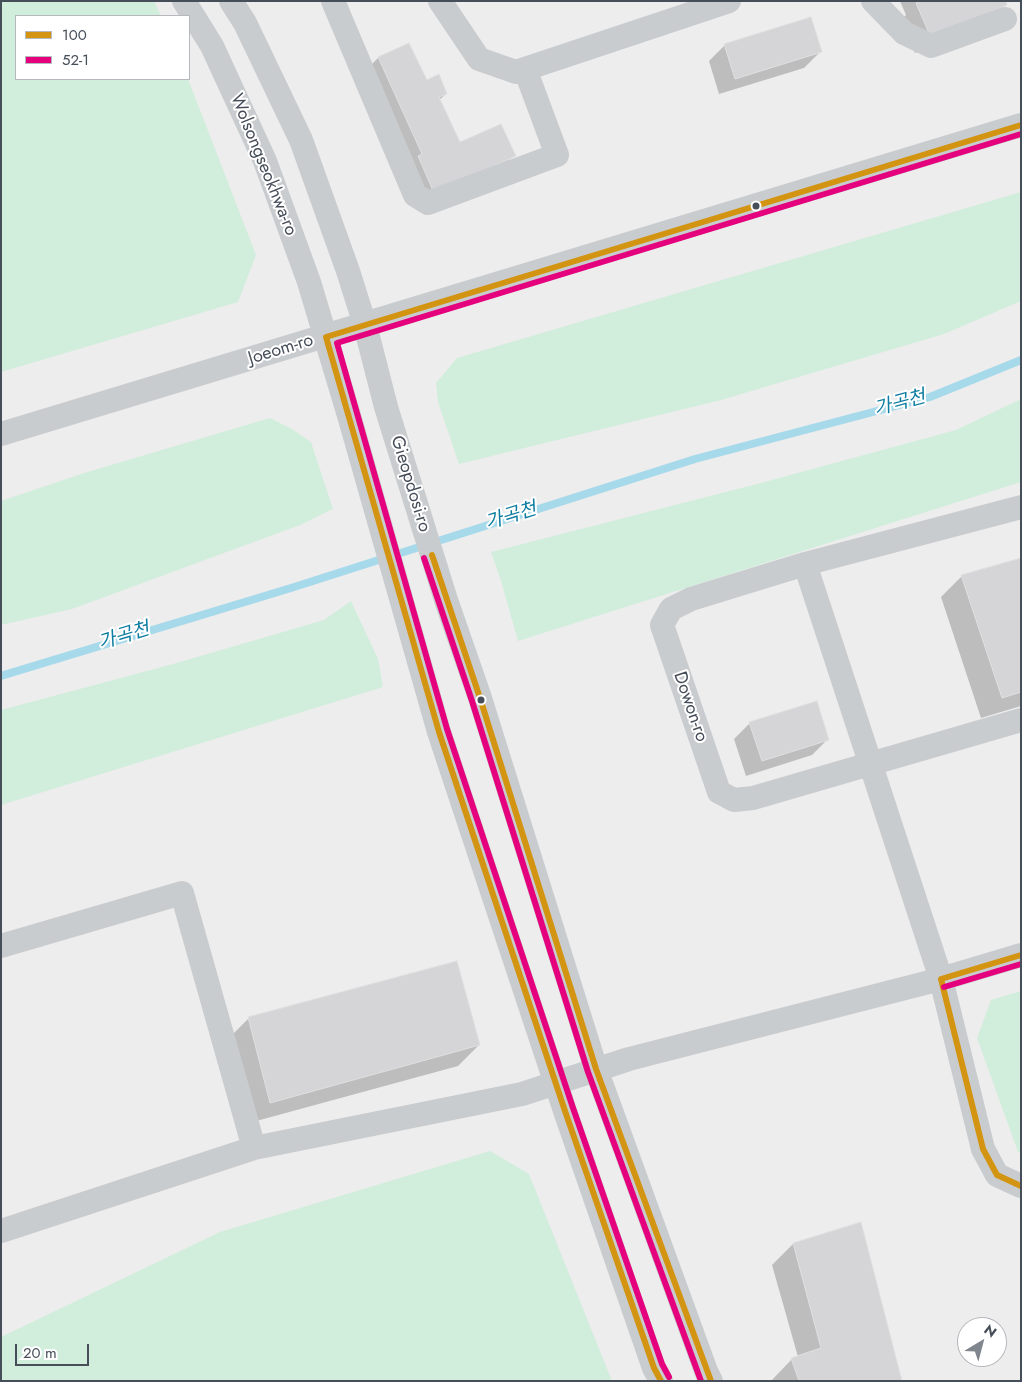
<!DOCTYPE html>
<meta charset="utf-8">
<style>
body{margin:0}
#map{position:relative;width:1022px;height:1382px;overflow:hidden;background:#eeeded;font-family:Jost,sans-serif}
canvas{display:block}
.frame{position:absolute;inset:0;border:2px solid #454e59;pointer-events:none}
.legend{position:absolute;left:15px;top:15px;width:175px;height:65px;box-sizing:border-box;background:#fff;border:1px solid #b5b8bd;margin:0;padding:6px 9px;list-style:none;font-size:15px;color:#454e59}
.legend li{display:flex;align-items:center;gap:10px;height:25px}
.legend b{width:25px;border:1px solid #b5b8bd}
.north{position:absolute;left:957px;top:1317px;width:50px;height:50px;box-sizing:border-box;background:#fff;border:1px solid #b5b8bd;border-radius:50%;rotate:37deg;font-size:14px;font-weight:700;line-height:20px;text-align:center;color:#454e59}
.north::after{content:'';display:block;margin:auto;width:18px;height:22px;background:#80868d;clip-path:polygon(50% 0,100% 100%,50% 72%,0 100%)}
.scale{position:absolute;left:15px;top:1344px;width:74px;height:22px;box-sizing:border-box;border:2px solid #454e59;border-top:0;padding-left:6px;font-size:15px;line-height:18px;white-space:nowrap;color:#454e59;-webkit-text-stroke:4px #fff;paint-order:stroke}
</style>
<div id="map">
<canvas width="1022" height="1382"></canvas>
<div class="frame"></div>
<ul class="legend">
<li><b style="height:6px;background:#d39412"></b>100</li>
<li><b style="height:6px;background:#e5007d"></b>52-1</li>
</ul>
<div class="north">N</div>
<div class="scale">20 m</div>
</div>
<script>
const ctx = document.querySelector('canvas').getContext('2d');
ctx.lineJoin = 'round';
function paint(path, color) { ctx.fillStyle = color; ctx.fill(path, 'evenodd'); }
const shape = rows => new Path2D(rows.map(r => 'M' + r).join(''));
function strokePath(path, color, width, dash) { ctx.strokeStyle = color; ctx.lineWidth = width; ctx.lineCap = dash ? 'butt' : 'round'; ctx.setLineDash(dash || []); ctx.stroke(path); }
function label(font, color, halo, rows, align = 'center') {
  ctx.font = font + ' Jost,"Noto Sans KR",sans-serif'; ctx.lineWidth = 4; ctx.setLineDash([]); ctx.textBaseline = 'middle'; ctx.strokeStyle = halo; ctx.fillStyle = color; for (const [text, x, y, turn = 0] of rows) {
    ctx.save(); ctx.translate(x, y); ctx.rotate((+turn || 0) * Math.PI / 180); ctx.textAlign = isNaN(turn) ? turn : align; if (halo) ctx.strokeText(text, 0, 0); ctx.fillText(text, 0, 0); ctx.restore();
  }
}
paint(shape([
 [1,1,154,1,161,16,16,16,16,79,188,79,256,255,238,302,1,372],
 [1021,192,1021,301,944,334,721,400,459,464,438,402,436,383,457,358],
 [1021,399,1021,482,518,641,501,581,491,552,757,484,956,430],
 [270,418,292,429,311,442,333,509,300,525,72,609,1,625,1,501,84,473],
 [351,601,378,659,383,687,1,805,1,710,173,664,324,620],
 [1021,991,1021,1153,1018,1152,977,1038,991,1000],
 [490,1151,529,1174,612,1381,1,1381,1,1337,220,1232]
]), '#d1eddc');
paint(shape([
 [900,1,1005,1,1006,4,990,20,915,53,901,20,906,15],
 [409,44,426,82,446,94,439,100,459,144,514,155,498,171,418,208,362,74,378,58],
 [725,45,820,52,804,68,719,94,709,61],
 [1021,560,1021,706,981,718,941,597,962,576],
 [750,723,828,739,812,755,746,776,734,739],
 [249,1018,479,1045,458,1066,249,1123,228,1039],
 [793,1244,901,1381,771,1381,792,1359,798,1357,772,1265]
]), '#0003');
strokePath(shape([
 [1,676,291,588,695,459,930,397,1021,360]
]), '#a6d9ea', 8);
const building = shape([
 [920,1,1006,1,1007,5,931,38,916,3,920,1],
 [811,17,822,52,735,79,724,44,811,17],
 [409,43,427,80,439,74,447,94,439,97,460,142,501,124,516,156,434,193,418,156,422,154,378,57,409,43],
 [1021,558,1021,692,1002,698,961,575,1021,558],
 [817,701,829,740,762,761,749,722,817,701],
 [457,961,480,1045,270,1103,248,1017,457,961],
 [861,1222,902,1381,799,1381,791,1358,821,1348,793,1243,861,1222]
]);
paint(building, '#d5d5d7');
strokePath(building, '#dfdfe0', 1);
strokePath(shape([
 [184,1,212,46,265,161,309,282,350,419,439,732,565,1111,654,1368,661,1381],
 [231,1,245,23,301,140,348,271,365,325,386,407,446,600,480,698,596,1069,706,1371,711,1381],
 [333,1,415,195,428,203,557,155,525,69],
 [440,1,479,59,516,72,729,1],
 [873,1,904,33,931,46,1005,19],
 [1,434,1021,125],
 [1021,507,805,564,691,599,671,609,662,625,719,792,734,800,753,798,1021,720],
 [805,564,941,979,983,1149,997,1175,1021,1186],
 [1,946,182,893,254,1148],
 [1,1231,254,1148,522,1094,629,1059,941,979,1021,955]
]), '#c9ccce', 24);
strokePath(shape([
 [432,555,480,698,596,1069,711,1381],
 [1021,955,941,979,983,1149,997,1175,1021,1186],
 [661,1381,654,1368,565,1111,439,732,326,337,1021,125]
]), '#d39412', 6);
strokePath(shape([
 [424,558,472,701,588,1072,701,1381],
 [944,987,1021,964],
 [669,1377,662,1364,573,1108,447,729,337,343,1021,134]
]), '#e5007d', 6);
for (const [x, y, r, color] of [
 [756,206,4.5,"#454e59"],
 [481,700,4.5,"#454e59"]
]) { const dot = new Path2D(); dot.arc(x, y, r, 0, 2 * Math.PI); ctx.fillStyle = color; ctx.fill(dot); strokePath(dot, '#fff', 2); }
label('18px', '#454e59', '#fff', [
 ["Wolsongseokhwa-ro",263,165,68],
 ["Joeom-ro",281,350,-17],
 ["Gieopdosi-ro",410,484,73],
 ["Dowon-ro",690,707,71]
]);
label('italic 19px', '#0f7da1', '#fff', [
 ["가곡천",900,404,-15],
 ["가곡천",511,517,-17],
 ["가곡천",124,637,-17]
]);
</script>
